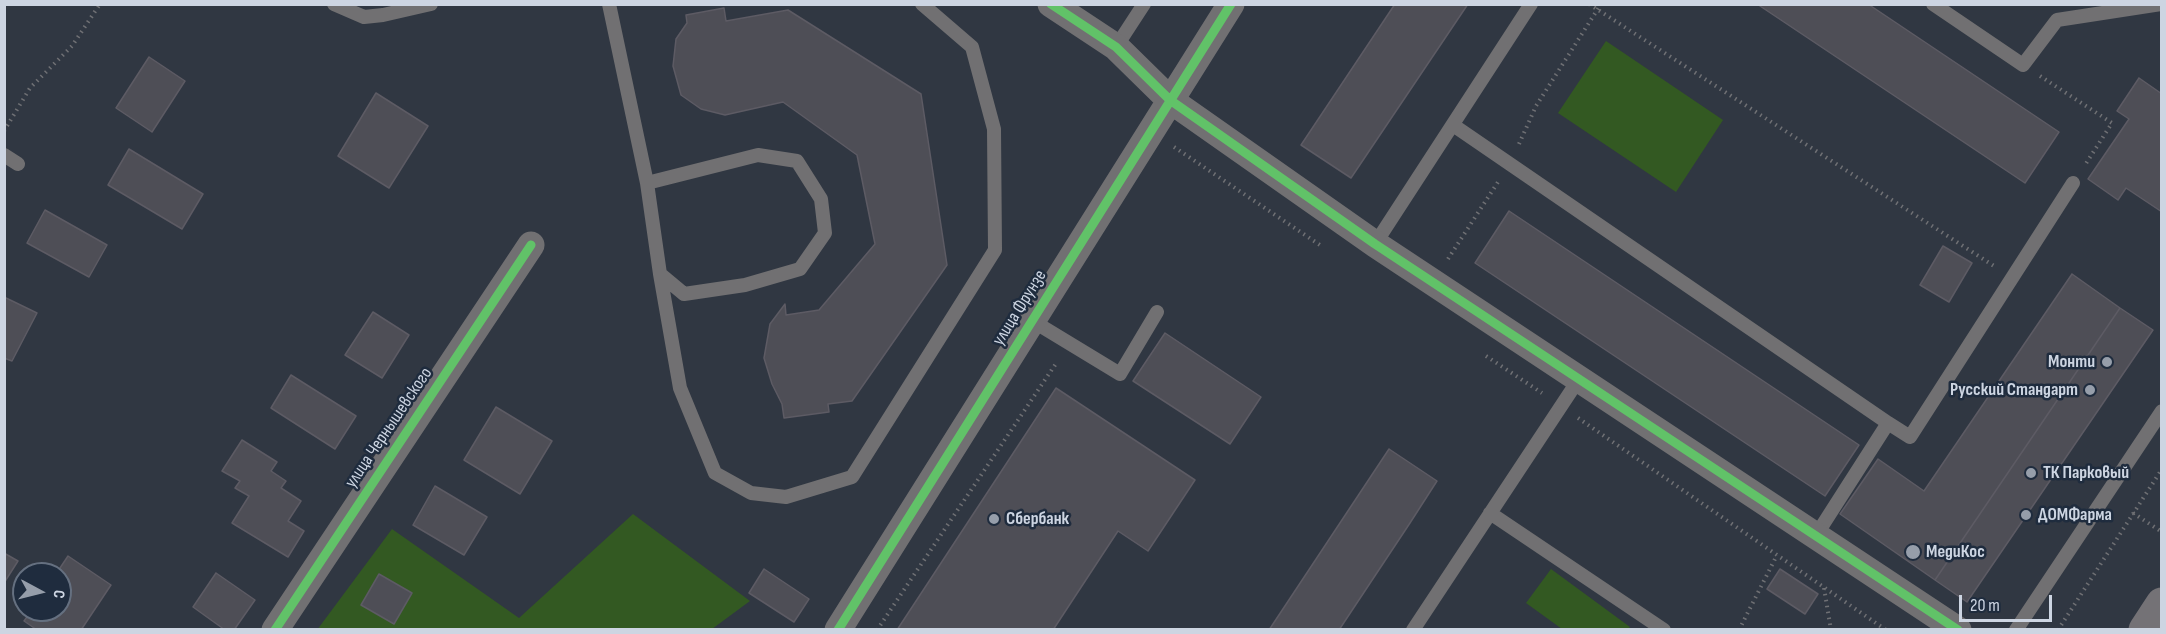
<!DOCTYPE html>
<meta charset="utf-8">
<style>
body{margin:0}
#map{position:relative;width:2166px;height:634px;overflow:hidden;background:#303742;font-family:"Sofia Sans Condensed",sans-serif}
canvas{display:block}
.frame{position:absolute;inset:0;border:6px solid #cdd5e2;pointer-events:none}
.north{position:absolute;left:12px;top:562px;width:60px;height:60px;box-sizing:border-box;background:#1f2c3e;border:2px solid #657080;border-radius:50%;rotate:97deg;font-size:16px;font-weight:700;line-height:24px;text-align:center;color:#cdd5e2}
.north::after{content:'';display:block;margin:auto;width:21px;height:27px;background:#969eaa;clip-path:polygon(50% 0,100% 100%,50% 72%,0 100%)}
.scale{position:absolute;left:1959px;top:595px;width:93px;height:27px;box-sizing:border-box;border:3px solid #cdd5e2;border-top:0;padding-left:8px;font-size:18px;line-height:21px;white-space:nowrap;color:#cdd5e2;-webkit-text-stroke:4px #1f2c3e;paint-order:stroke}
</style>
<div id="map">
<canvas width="2166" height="634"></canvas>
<div class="frame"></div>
<div class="north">С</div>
<div class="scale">20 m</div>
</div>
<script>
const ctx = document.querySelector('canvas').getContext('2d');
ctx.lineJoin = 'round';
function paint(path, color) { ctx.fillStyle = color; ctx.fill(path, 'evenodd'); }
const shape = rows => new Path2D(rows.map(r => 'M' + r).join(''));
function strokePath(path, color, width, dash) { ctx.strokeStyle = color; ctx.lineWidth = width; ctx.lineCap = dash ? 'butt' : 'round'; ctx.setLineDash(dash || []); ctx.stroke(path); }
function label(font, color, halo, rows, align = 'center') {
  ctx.font = font + ' "Sofia Sans Condensed",sans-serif'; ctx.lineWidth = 5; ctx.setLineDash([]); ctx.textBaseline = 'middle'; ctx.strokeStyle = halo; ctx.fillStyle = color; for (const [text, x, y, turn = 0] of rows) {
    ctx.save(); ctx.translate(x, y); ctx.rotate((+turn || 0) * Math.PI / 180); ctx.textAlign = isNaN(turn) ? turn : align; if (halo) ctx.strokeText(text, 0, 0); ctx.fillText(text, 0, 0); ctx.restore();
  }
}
paint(shape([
 [1606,41,1723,120,1676,192,1558,113],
 [633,514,750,601,712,629,317,630,392,529,519,618],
 [1551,569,1630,627,1628,629,1562,629,1526,603]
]), '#335922');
const building = shape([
 [1395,4,1468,4,1351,178,1301,145,1395,4],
 [1757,4,1868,4,2059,132,2025,183,1757,4],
 [724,8,726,21,788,10,921,94,947,265,852,401,828,404,829,412,784,418,782,404,772,384,764,358,770,324,785,304,786,315,819,310,875,244,857,155,783,102,725,115,701,109,681,95,673,66,676,39,687,23,686,15,724,8],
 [149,57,185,81,152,132,116,108,149,57],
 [2139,78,2162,94,2162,212,2126,188,2118,200,2088,179,2129,119,2117,111,2139,78],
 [376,93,428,126,389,188,338,156,376,93],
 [129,149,203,194,182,229,108,185,129,149],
 [45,210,107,245,89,277,27,243,45,210],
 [1509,211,1859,445,1825,496,1475,263,1509,211],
 [1943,246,1972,263,1949,302,1920,285,1943,246],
 [2072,274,2120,308,1935,580,1840,514,1878,459,1924,491,2072,274],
 [4,297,37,313,12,361,4,358,4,297],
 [2120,308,2153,330,1967,602,1935,580,2120,308],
 [373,312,409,335,382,378,345,355,373,312],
 [1165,333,1261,397,1230,444,1133,381,1165,333],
 [291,375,356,416,335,449,271,408,291,375],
 [1056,388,1195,480,1148,551,1118,531,1053,630,897,630,1056,388],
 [496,407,552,441,520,494,464,460,496,407],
 [242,440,277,462,271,471,286,481,281,488,301,501,288,521,304,531,288,557,232,523,249,496,235,488,240,481,222,471,242,440],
 [1389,449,1437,481,1410,523,1339,630,1269,630,1389,449],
 [435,486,487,517,464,555,413,525,435,486],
 [4,553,18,561,4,583,4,553],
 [68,556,111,585,81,630,37,630,24,621,32,610,60,610,60,574,56,574,68,556],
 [764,569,809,599,794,622,749,593,764,569],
 [1780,569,1818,594,1805,614,1767,589,1780,569],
 [216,573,255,600,234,630,225,630,193,607,216,573],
 [379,574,412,593,394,624,361,605,379,574]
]);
paint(building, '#4e4e56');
strokePath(building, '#5d5b64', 1.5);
strokePath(shape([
 [1589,4,1994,266],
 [2040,76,2112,123,2085,165],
 [4,131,30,88,72,46,100,4],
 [1519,144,1536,106,1601,4],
 [1174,147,1320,245],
 [1448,259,1498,182],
 [1486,356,1542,393],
 [1578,418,1886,630],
 [2133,513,2162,532],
 [1824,588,1831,630],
 [877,630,1057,362],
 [1739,630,1777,555],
 [2058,630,2162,469]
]), '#6f7074', 4, [1.5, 4.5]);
strokePath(shape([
 [334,4,364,17,383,15,431,4],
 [609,4,647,183,660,274,684,294,745,285,800,269,825,233,821,199,797,161,758,155,647,183],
 [1933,4,2023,65,2057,20,2161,4],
 [1116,47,1144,4],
 [1453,125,1888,423],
 [4,155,18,164],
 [1375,244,1531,4],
 [660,274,680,388,715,473,751,493,786,497,852,477,995,250,994,129,972,47,922,4],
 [1031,320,1120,374,1157,312],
 [1490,513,1664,630],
 [1815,537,1888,423,1910,437,2073,183],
 [1413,630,1579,379],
 [2016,630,2162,411]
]), '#717072', 14);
strokePath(shape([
 [1051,4,1116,47,1170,100,1375,244,1958,630],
 [275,630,531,245],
 [838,630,1231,4]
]), '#717072', 27);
strokePath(shape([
 [2145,630,2162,604]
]), '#747276', 33);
strokePath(shape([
 [1051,4,1116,47,1170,100,1375,244,1958,630],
 [275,630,531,245],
 [838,630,1231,4]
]), '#61c268', 9);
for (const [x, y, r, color] of [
 [2107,362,6,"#969eaa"],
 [2090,390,6,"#969eaa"],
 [2031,473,6,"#969eaa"],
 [2026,515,6,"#969eaa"],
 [994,519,6,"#969eaa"],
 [1913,552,8,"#969eaa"]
]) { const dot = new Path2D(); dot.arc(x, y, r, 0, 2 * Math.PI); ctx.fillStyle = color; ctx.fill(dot); strokePath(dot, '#1f2c3e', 2); }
label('18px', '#cdd5e2', '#1f2c3e', [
 ["улица Фрунзе",1020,308,-58],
 ["улица Чернышевского",389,428,-56]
]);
label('bold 18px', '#cdd5e2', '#1f2c3e', [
 ["Монти",2095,362,"right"],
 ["Русский Стандарт",2078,390,"right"],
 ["ТК Парковый",2043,473],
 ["ДОМФарма",2038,515],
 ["Сбербанк",1006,519],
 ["МедиКос",1926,552]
], 'left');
</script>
